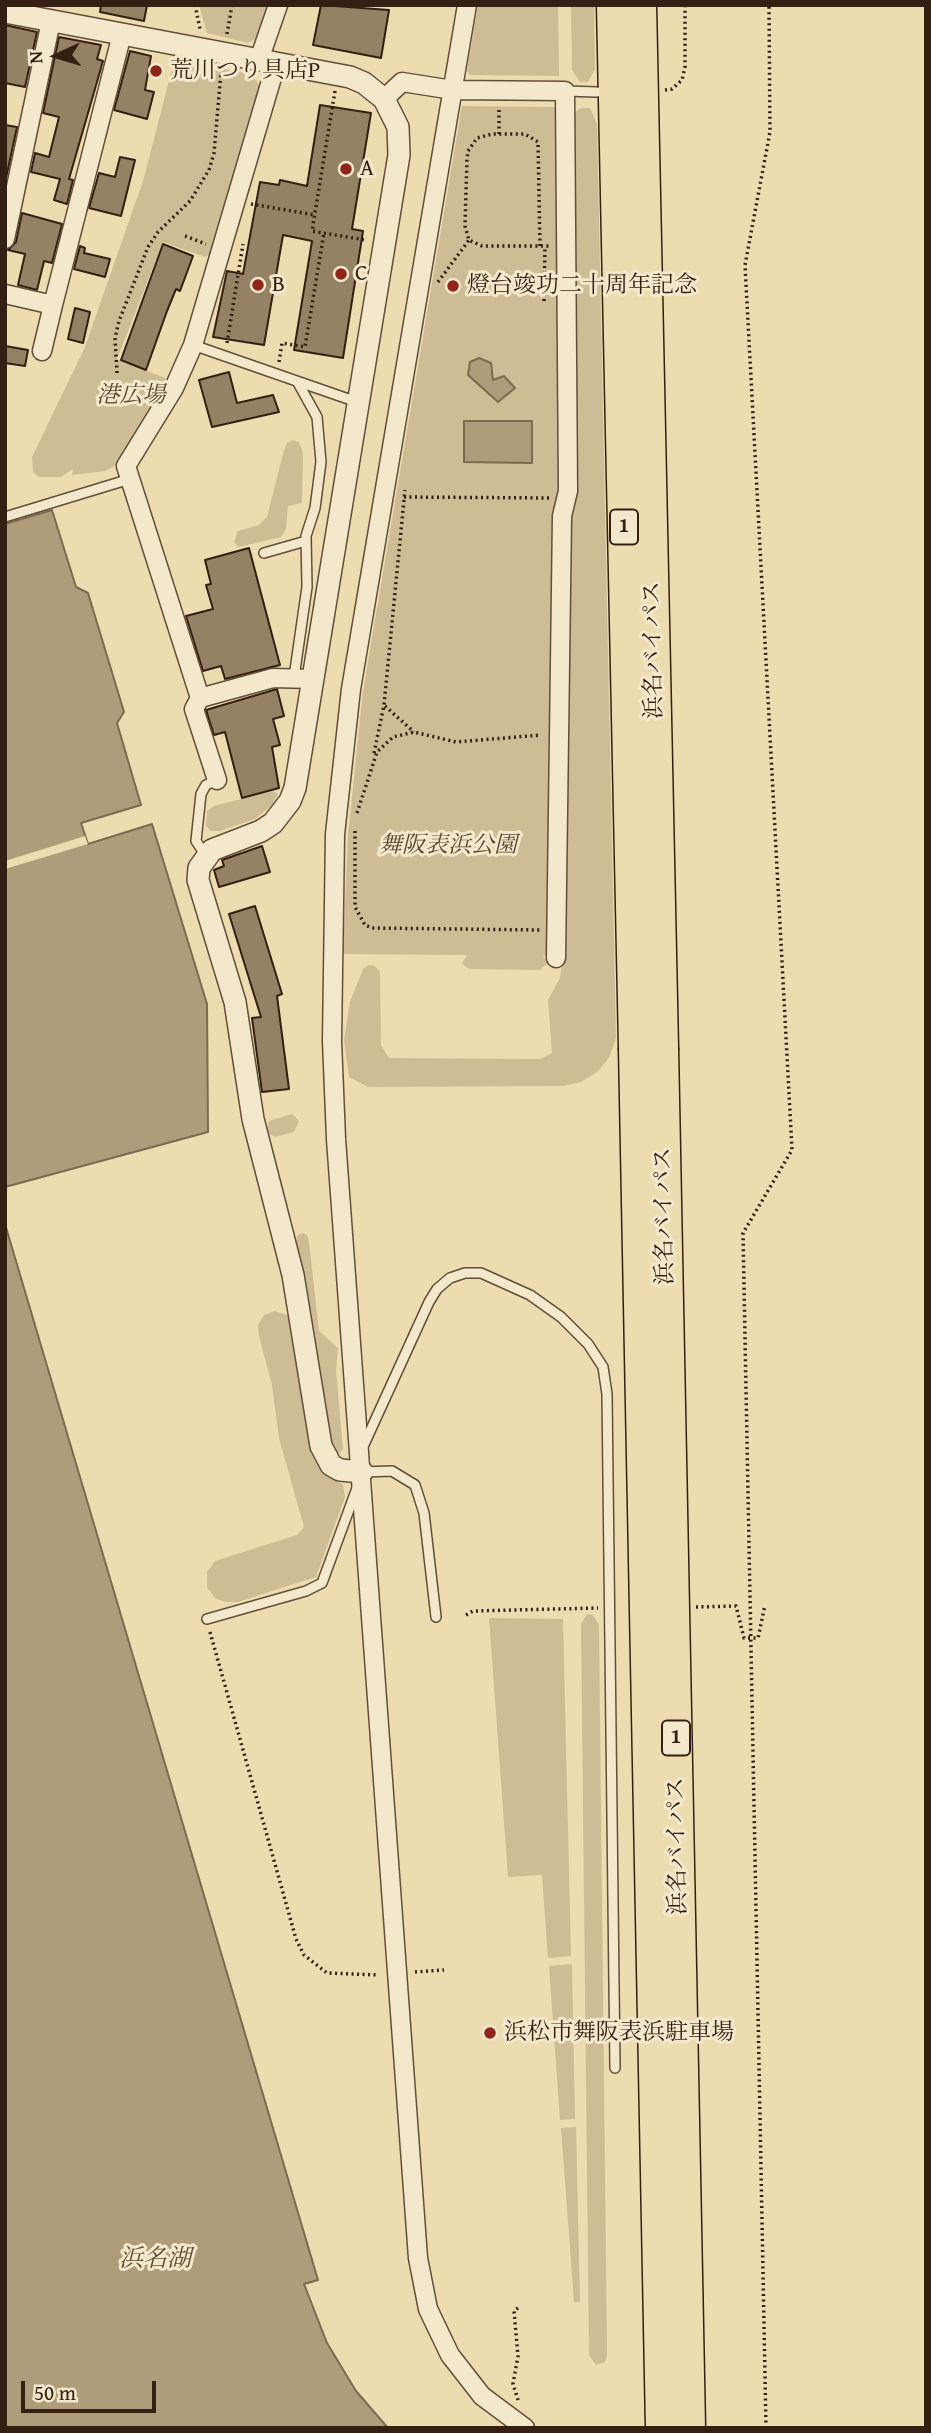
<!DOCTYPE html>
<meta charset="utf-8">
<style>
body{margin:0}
#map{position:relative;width:931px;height:2433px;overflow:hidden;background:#eddcb0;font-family:"Gentium Book Plus",serif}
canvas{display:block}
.frame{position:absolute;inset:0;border:7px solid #351f12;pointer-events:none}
.north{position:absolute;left:21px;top:21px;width:70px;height:70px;-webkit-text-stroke:5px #f3e8cc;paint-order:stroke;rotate:266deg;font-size:19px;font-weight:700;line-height:28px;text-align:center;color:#351f12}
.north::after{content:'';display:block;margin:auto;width:24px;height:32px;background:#351f12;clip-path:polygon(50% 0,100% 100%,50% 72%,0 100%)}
.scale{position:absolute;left:21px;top:2381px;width:135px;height:32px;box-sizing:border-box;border:4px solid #351f12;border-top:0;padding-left:9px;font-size:21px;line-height:24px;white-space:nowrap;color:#351f12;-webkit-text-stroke:5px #f3e8cc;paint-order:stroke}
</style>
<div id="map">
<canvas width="931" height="2433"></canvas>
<div class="frame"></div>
<div class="north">N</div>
<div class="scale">50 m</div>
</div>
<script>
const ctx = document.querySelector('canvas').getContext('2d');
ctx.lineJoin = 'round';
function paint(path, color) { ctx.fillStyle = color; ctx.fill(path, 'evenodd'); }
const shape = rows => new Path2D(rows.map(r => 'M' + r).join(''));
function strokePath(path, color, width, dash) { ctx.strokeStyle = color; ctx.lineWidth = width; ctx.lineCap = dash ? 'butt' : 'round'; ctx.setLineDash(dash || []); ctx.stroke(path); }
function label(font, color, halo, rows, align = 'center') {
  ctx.font = font + ' "Gentium Book Plus","Noto Serif JP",serif'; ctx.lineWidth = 6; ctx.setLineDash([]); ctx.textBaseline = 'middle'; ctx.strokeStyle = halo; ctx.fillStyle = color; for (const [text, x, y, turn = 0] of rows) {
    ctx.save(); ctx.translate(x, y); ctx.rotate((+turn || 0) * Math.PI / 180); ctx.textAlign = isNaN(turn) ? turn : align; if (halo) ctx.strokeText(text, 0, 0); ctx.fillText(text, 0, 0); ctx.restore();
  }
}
paint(shape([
 [199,5,270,5,259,37,248,43,207,33],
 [478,5,558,5,559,76,470,75,467,71],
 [571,5,594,5,595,69,588,82,580,82,572,70],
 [187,62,251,74,260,86,213,253,205,257,163,242,117,359,170,380,120,463,105,471,72,475,73,469,61,477,39,477,33,472,32,457,85,347,143,181,171,73,174,66],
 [462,106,557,107,560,490,548,955,543,956,548,963,540,970,469,969,462,963,467,955,343,954,348,835,363,691],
 [581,108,590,108,597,124,616,1038,609,1058,597,1072,581,1082,563,1086,368,1087,349,1077,344,1040,350,1002,363,969,368,965,375,966,380,972,381,1045,389,1058,540,1059,552,1053,548,1000,560,978,562,963,572,122,574,113],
 [293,440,299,442,303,453,302,503,288,506,286,529,281,537,238,547,234,542,238,531,259,525,267,517,284,450,287,443],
 [273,791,278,794,272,805,255,819,220,831,211,831,206,826,207,811,214,806],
 [292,1114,299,1121,294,1132,275,1137,266,1132,269,1121],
 [302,1233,307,1235,309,1242,319,1331,338,1348,336,1370,343,1449,338,1455,331,1444,296,1243,297,1236],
 [275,1311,287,1315,293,1325,316,1461,325,1472,343,1485,345,1497,316,1577,238,1602,226,1602,216,1599,207,1587,207,1572,215,1561,297,1535,304,1527,279,1438,272,1385,259,1336,258,1325,264,1315],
 [587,1614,593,1615,599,1625,607,2355,605,2362,596,2365,589,2355,581,1624],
 [489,1618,563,1619,571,1956,548,1958,542,1875,508,1877],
 [572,1964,575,2119,560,2120,549,1966],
 [576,2127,580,2302,574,2302,561,2128]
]), '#cebc95');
const water = shape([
 [479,358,491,363,493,380,504,376,515,388,498,402,468,375,470,362,479,358],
 [464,421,532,421,532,463,464,462,464,421],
 [52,510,76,587,88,593,124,712,117,723,141,805,81,823,88,844,152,824,207,1004,208,1132,5,1187,5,524,52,510],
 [5,1224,318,2280,304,2284,327,2343,356,2391,388,2428,5,2428,5,1224]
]);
paint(water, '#ae9c7a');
strokePath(water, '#7e6a50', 2);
paint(shape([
 [85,836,88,844,5,869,5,861]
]), '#eddcb0');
const building = shape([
 [101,5,147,5,144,21,100,12,101,5],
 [321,5,389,10,381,58,313,45,321,5],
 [5,25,37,32,25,87,5,83,5,25],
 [59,37,101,45,97,59,103,61,69,179,73,180,67,204,54,200,60,179,31,172,35,153,49,157,59,117,43,113,59,37],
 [130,51,151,56,145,90,154,92,147,119,114,110,130,51],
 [320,105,371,113,352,229,363,231,343,358,294,350,312,241,283,235,264,345,213,337,227,271,243,274,260,182,279,185,280,180,307,186,320,105],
 [5,125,17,127,5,183,5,125],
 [120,157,135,160,121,216,89,208,99,173,115,177,120,157],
 [22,213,62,224,52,263,44,261,37,290,18,285,25,254,8,250,16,242,22,213],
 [163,244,193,256,180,291,176,289,167,311,146,370,121,360,163,244],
 [80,246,85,248,84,253,110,259,105,277,74,269,80,246],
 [75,308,90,312,83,343,68,339,75,308],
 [5,346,28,350,25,366,5,363,5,346],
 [229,372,237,403,273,395,279,412,212,427,199,380,229,372],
 [249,548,280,665,225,679,221,666,203,671,186,616,213,609,206,585,211,584,205,560,249,548],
 [277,689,284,716,273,719,280,745,272,747,279,788,242,798,225,732,214,735,206,710,277,689],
 [262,846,270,872,219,887,214,870,224,866,222,860,262,846],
 [255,906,282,994,277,996,289,1089,262,1092,252,1018,261,1017,229,914,255,906]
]);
paint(building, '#958164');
strokePath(building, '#351f12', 2);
const service = shape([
 [565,91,597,92],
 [193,345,357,402],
 [5,517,130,479],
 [264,553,306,541],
 [294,677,307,587,306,536,315,508,321,462,317,417,297,381],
 [206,856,196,841,201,794,206,785,217,780],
 [362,1449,429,1302,437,1289,450,1278,465,1273,481,1273,530,1295,561,1317,588,1344,603,1367,607,1394,615,2068],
 [362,1472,392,1471,415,1485,424,1513,436,1617],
 [207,1619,306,1591,322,1583,357,1488]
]);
const minor = shape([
 [467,5,351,689,335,834,332,1041,336,1139,418,2258,428,2309,450,2355,482,2396,525,2428],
 [259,60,278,5],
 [384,99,402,82,453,90,565,91,568,491,562,516,556,958],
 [5,239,51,21],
 [5,294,53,305,122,34],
 [42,351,53,305],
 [200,698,126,466,174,388,193,345,276,64],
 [217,780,194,709,200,698,273,678,313,679]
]);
const tertiary = shape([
 [5,12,350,77,364,83,384,99,398,127,399,155,295,788,290,801,273,823,261,831,212,850,199,868,198,880,235,1002,253,1119,293,1275,321,1446,331,1465,340,1470,362,1472]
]);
const motorway = shape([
 [613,5,635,1048],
 [640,5,662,1048]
]);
strokePath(service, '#634e3a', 12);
strokePath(minor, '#634e3a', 21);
strokePath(tertiary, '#634e3a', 24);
strokePath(motorway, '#351f12', 35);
strokePath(shape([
 [195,5,200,29],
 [227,34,232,5],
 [665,90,672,89,682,80,685,67,685,5],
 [335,91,312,231,365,240],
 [499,134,499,108],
 [251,204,315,215],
 [185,236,206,244],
 [540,246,538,142,525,134,492,134,477,138,468,151,467,159,465,226,469,240,482,246,549,246],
 [438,282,469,240],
 [544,301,545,246],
 [227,343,243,244],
 [279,362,282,343,305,347,324,233],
 [117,373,115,338,119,321,148,247,158,232,190,201,209,170,214,153,221,72],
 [404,497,549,498],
 [385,706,414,732],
 [374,753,384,705,405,490],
 [357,813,377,752,393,737,414,732,456,742,541,735],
 [355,831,355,907,365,925,372,928,540,930],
 [696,1607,736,1606,744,1638,758,1638,765,1605],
 [466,1615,473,1611,598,1608],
 [210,1632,296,1939,304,1955,327,1973,379,1975],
 [415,1972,444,1970],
 [518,2308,514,2311,518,2356,513,2384,519,2403],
 [766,2428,743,1233,792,1150,745,265,770,132,769,5]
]), '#351f12', 3.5, [2, 3.5]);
strokePath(service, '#f3e8cc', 9);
strokePath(minor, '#f3e8cc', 18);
strokePath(tertiary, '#f3e8cc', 21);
strokePath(motorway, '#eddcb0', 32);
const motorwayBridge = shape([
 [635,1048,662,2428],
 [662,1048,689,2428]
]);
strokePath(motorwayBridge, '#351f12', 35, []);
strokePath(motorwayBridge, '#eddcb0', 32);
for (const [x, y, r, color] of [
 [156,71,7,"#8f2418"],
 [346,169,7,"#8f2418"],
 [341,274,7,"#8f2418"],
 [258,285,7,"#8f2418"],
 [453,286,7,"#8f2418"],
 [490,2033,7,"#8f2418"]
]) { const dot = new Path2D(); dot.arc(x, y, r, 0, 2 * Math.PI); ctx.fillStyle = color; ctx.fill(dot); strokePath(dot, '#f3e8cc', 2.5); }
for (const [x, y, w] of [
 [624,527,28],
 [676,1738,28]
]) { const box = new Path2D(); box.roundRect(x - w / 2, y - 17.5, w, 35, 5); ctx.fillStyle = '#f3e8cc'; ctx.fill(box); strokePath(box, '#351f12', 2); }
label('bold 21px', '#351f12', null, [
 ["1",624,527],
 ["1",676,1738]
]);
label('23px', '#351f12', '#f3e8cc', [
 ["荒川つり具店P",170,71],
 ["A",360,169],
 ["C",355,274],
 ["B",272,285],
 ["燈台竣功二十周年記念",467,286],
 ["浜松市舞阪表浜駐車場",504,2033]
], 'left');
label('italic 23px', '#5b4633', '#f3e8cc', [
 ["港広場",131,396],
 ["舞阪表浜公園",448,846]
]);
label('23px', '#351f12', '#f3e8cc', [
 ["浜名バイパス",654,650,-91],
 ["浜名バイパス",665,1216,-91],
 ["浜名バイパス",678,1846,-91]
]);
label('italic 24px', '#5f4b36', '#f3e8cc', [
 ["浜名湖",155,2260]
]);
</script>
